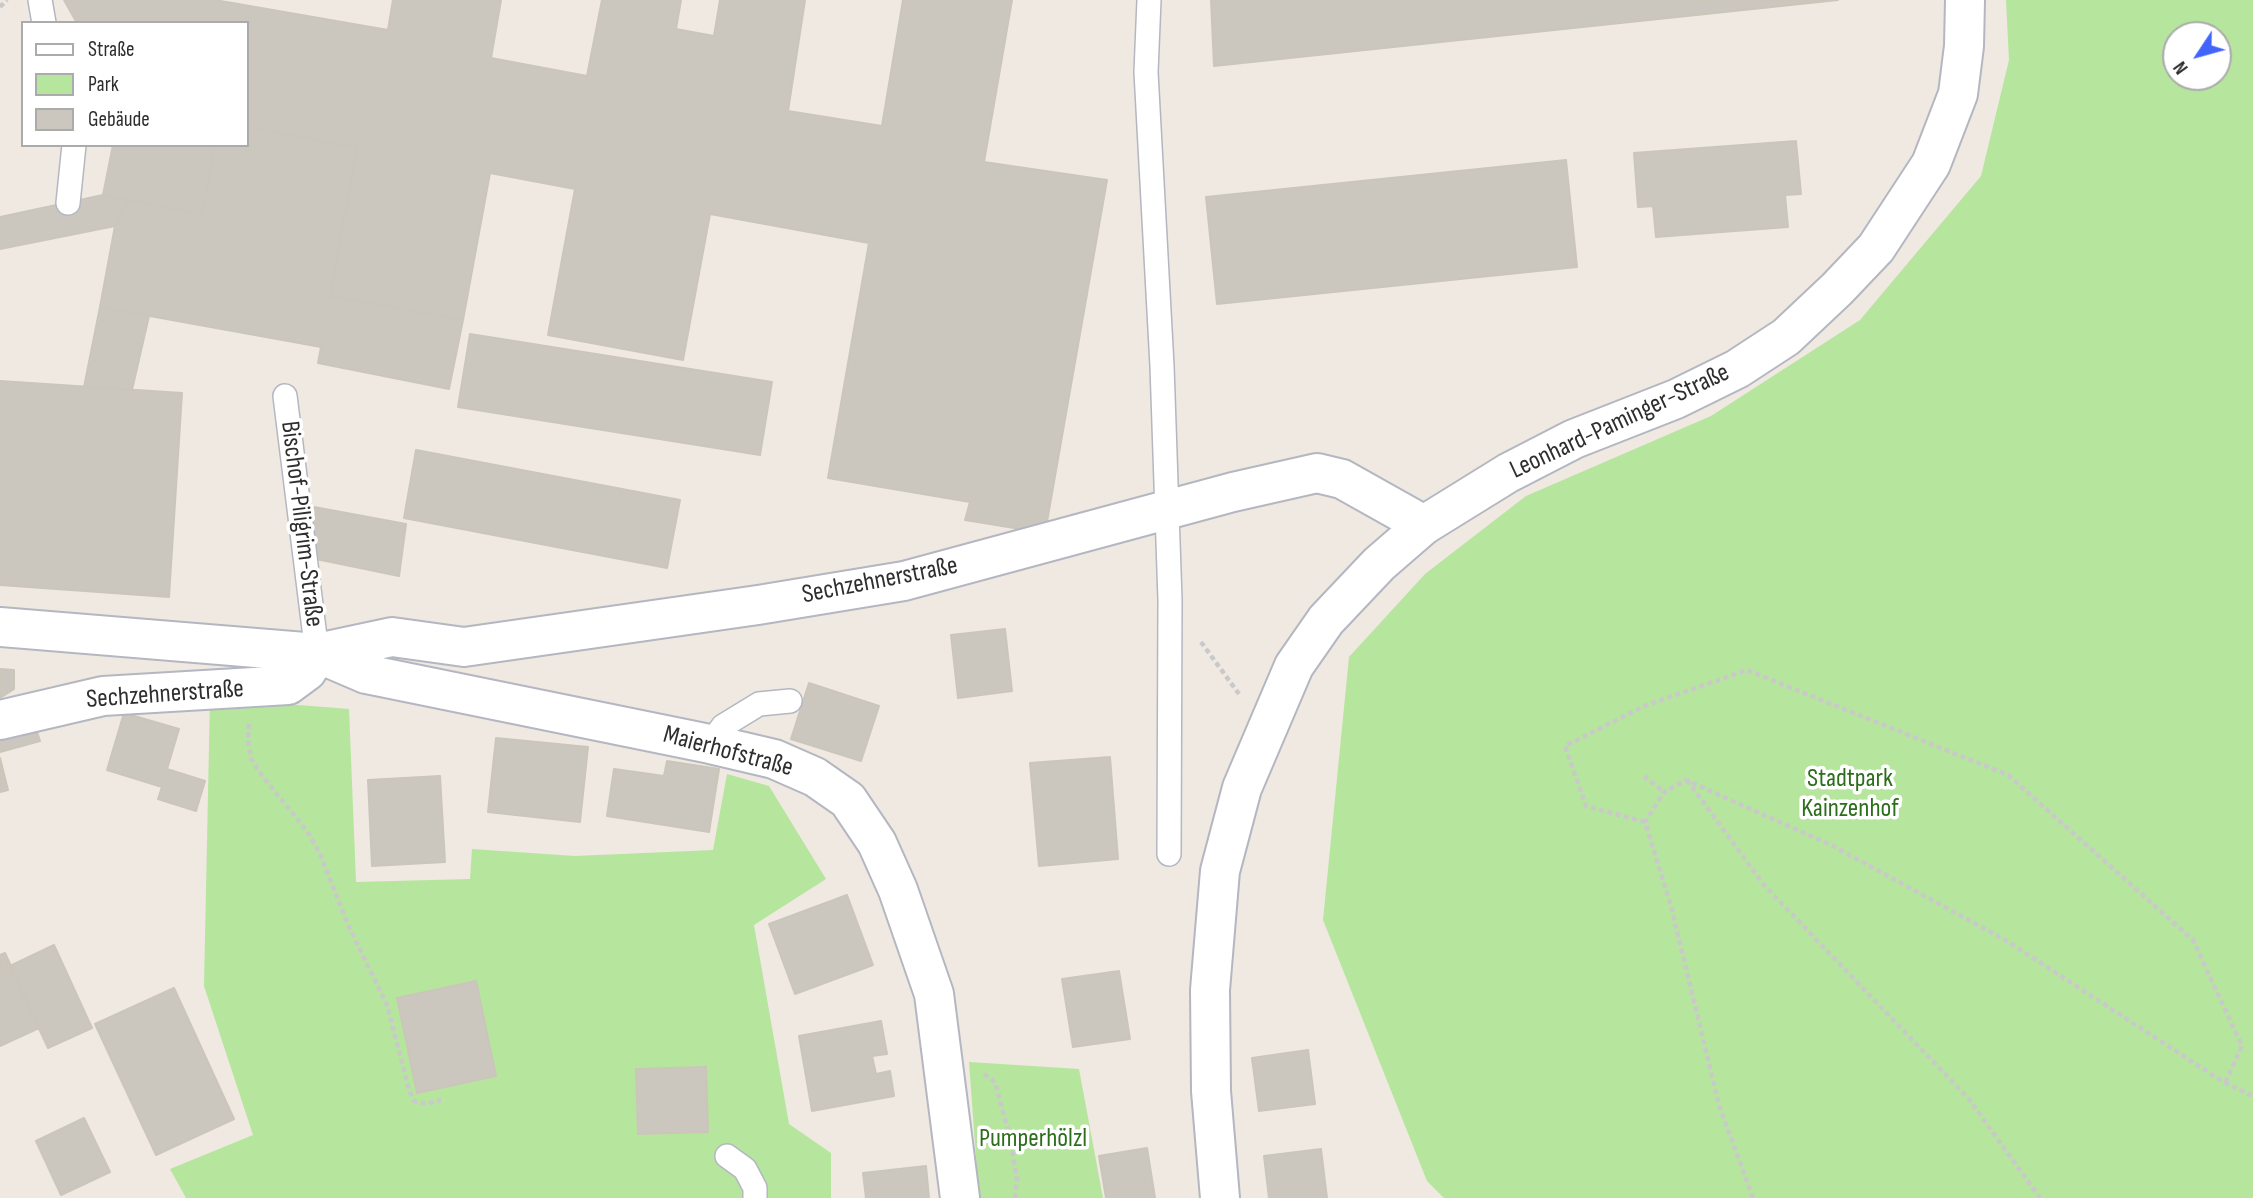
<!DOCTYPE html>
<meta charset="utf-8">
<style>
body{margin:0}
#map{position:relative;width:2253px;height:1198px;overflow:hidden;background:#efe9e1;font-family:"Sofia Sans Condensed",sans-serif}
canvas{display:block}
.legend{position:absolute;left:21px;top:21px;width:228px;height:126px;box-sizing:border-box;background:#fff;border:2px solid #ababab;margin:0;padding:9px 12px;list-style:none;font-size:21px;color:#2e2e2e}
.legend li{display:flex;align-items:center;gap:14px;height:35px}
.legend b{width:35px;border:2px solid #ababab}
.north{position:absolute;left:2162px;top:21px;width:70px;height:70px;box-sizing:border-box;background:#fff;border:2px solid #ababab;border-radius:50%;rotate:234deg;font-size:19px;font-weight:700;line-height:28px;text-align:center;color:#2e2e2e}
.north::after{content:'';display:block;margin:auto;width:24px;height:32px;background:#4264fb;clip-path:polygon(50% 0,100% 100%,50% 72%,0 100%)}
</style>
<div id="map">
<canvas width="2253" height="1198"></canvas>
<ul class="legend">
<li><b style="height:9px;background:#fff"></b>Straße</li>
<li><b style="height:19px;background:#b6e59e"></b>Park</li>
<li><b style="height:19px;background:#cbc7bf"></b>Gebäude</li>
</ul>
<div class="north">N</div>
</div>
<script>
const ctx = document.querySelector('canvas').getContext('2d');
ctx.lineJoin = 'round';
function paint(path, color) { ctx.fillStyle = color; ctx.fill(path, 'evenodd'); }
const shape = rows => new Path2D(rows.map(r => 'M' + r).join(''));
function strokePath(path, color, width, dash) { ctx.strokeStyle = color; ctx.lineWidth = width; ctx.lineCap = dash ? 'butt' : 'round'; ctx.setLineDash(dash || []); ctx.stroke(path); }
function label(font, color, halo, rows, align = 'center') {
  ctx.font = font + ' "Sofia Sans Condensed",sans-serif'; ctx.lineWidth = 7; ctx.setLineDash([]); ctx.textBaseline = 'middle'; ctx.strokeStyle = halo; ctx.fillStyle = color; for (const [text, x, y, turn = 0] of rows) {
    ctx.save(); ctx.translate(x, y); ctx.rotate((+turn || 0) * Math.PI / 180); ctx.textAlign = isNaN(turn) ? turn : align; if (halo) ctx.strokeText(text, 0, 0); ctx.fillText(text, 0, 0); ctx.restore();
  }
}
paint(shape([
 [2006,0,2253,0,2253,1198,1444,1198,1427,1181,1323,920,1349,657,1425,574,1526,496,1711,416,1860,320,1981,176,2009,60],
 [2218,35,2218,77,2176,77,2176,35],
 [210,698,349,709,356,882,470,879,472,849,575,856,713,850,727,774,769,786,826,879,754,925,789,1124,831,1153,831,1198,186,1198,170,1169,253,1135,204,986],
 [969,1062,1079,1069,1103,1198,979,1198]
]), '#b6e59e');
const building = shape([
 [64,0,215,0,388,30,393,0,501,0,491,58,587,76,602,0,681,0,676,29,714,36,720,0,805,0,788,111,882,126,903,0,1012,0,984,162,1107,180,1045,533,965,520,970,502,828,478,869,243,710,214,683,360,548,335,575,189,490,173,463,320,330,296,357,148,247,127,247,23,77,23,64,0],
 [1211,0,1838,0,1214,66,1211,0],
 [247,127,357,148,330,296,463,320,449,389,318,363,321,347,100,307,115,226,128,200,202,214,215,145,247,145,247,127],
 [1796,141,1801,194,1785,195,1788,227,1656,237,1653,206,1638,207,1634,153,1796,141],
 [113,145,215,145,202,214,103,195,113,145],
 [1566,160,1577,267,1217,304,1206,197,1566,160],
 [103,195,128,200,115,226,0,249,0,217,103,195],
 [100,307,149,316,132,390,84,387,100,307],
 [470,334,772,382,760,455,458,407,470,334],
 [0,381,182,393,169,597,0,585,0,381],
 [416,450,680,500,667,568,404,518,416,450],
 [314,507,406,524,399,576,316,559,314,507],
 [1005,629,1012,691,958,698,951,635,1005,629],
 [0,669,14,670,14,689,0,698,0,669],
 [809,683,879,706,861,761,791,739,809,683],
 [124,713,179,729,167,769,205,781,196,811,158,799,162,787,107,770,124,713],
 [35,726,40,741,0,752,0,735,35,726],
 [496,738,588,747,580,822,488,812,496,738],
 [1110,757,1118,859,1039,866,1030,763,1110,757],
 [0,758,8,790,0,792,0,758],
 [667,761,719,769,709,832,607,816,614,769,664,776,667,761],
 [440,776,445,862,372,866,368,780,440,776],
 [847,895,873,965,795,994,769,924,847,895],
 [54,945,92,1028,48,1048,10,966,54,945],
 [5,953,39,1028,0,1046,0,955,5,953],
 [1119,971,1130,1039,1073,1047,1062,979,1119,971],
 [476,981,496,1076,417,1093,397,998,476,981],
 [174,988,234,1119,156,1155,95,1024,174,988],
 [881,1021,887,1054,872,1056,876,1074,890,1071,894,1096,812,1111,799,1036,881,1021],
 [1308,1050,1315,1104,1259,1111,1252,1058,1308,1050],
 [706,1067,708,1132,638,1134,636,1069,706,1067],
 [84,1118,110,1172,61,1195,36,1141,84,1118],
 [1147,1148,1155,1198,1106,1198,1099,1156,1147,1148],
 [1321,1149,1327,1198,1269,1198,1264,1156,1321,1149],
 [926,1166,929,1198,866,1198,863,1173,926,1166]
]);
paint(building, '#cbc7bf');
strokePath(building, '#cbc5ba', 2);
const service = shape([
 [40,0,44,23],
 [1149,0,1146,72,1162,366,1170,600,1169,854],
 [68,203,74,145],
 [285,396,317,653],
 [710,744,723,726,759,704,790,701],
 [727,1156,745,1169,755,1188,755,1198]
]);
const minor = shape([
 [0,627,317,653,392,637,464,647,758,605,904,581,1233,492,1317,473,1342,479,1424,525],
 [0,720,103,696,288,685,307,671,317,653,366,674,710,744,774,759,815,777,848,800,877,843,898,890,934,994,960,1198]
]);
const tertiary = shape([
 [1220,1198,1211,1091,1210,990,1220,871,1242,788,1294,666,1326,620,1379,564,1424,525,1508,473,1574,439,1676,399,1737,369,1786,337,1837,289,1876,248,1931,164,1958,94,1964,46,1965,0]
]);
strokePath(service, '#b4b7c1', 26);
strokePath(minor, '#b4b7c1', 42);
strokePath(tertiary, '#b4b7c1', 42);
strokePath(shape([
 [0,7,7,0],
 [1201,642,1239,694],
 [249,724,248,740,251,759,263,777,307,831,320,854,348,925,387,1005,409,1090,414,1101,426,1104,441,1100],
 [1644,776,1664,792],
 [1687,780,1764,885,1968,1098,2040,1198],
 [1645,822,1586,806,1565,746,1644,706,1747,670,2008,775,2193,940,2242,1046,2225,1083],
 [984,1074,995,1082,1010,1138,1017,1179,1015,1198],
 [1753,1198,1719,1105,1671,906,1645,822,1664,792,1686,780,1833,846,2007,941,2225,1083,2253,1096]
]), '#c9c9c9', 4.5, [5, 3.5]);
strokePath(service, '#fff', 23);
strokePath(minor, '#fff', 38);
strokePath(tertiary, '#fff', 38);
label('26px', '#2e2e2e', '#fff', [
 ["Leonhard-Paminger-Straße",1620,422,-25],
 ["Bischof-Piligrim-Straße",301,524,83],
 ["Sechzehnerstraße",880,581,-11],
 ["Sechzehnerstraße",165,695,-4],
 ["Maierhofstraße",728,752,15]
]);
label('26px', '#2c6e1b', '#fff', [
 ["Stadtpark",1850,779],
 ["Kainzenhof",1850,809],
 ["Pumperhölzl",1033,1139]
]);
</script>
